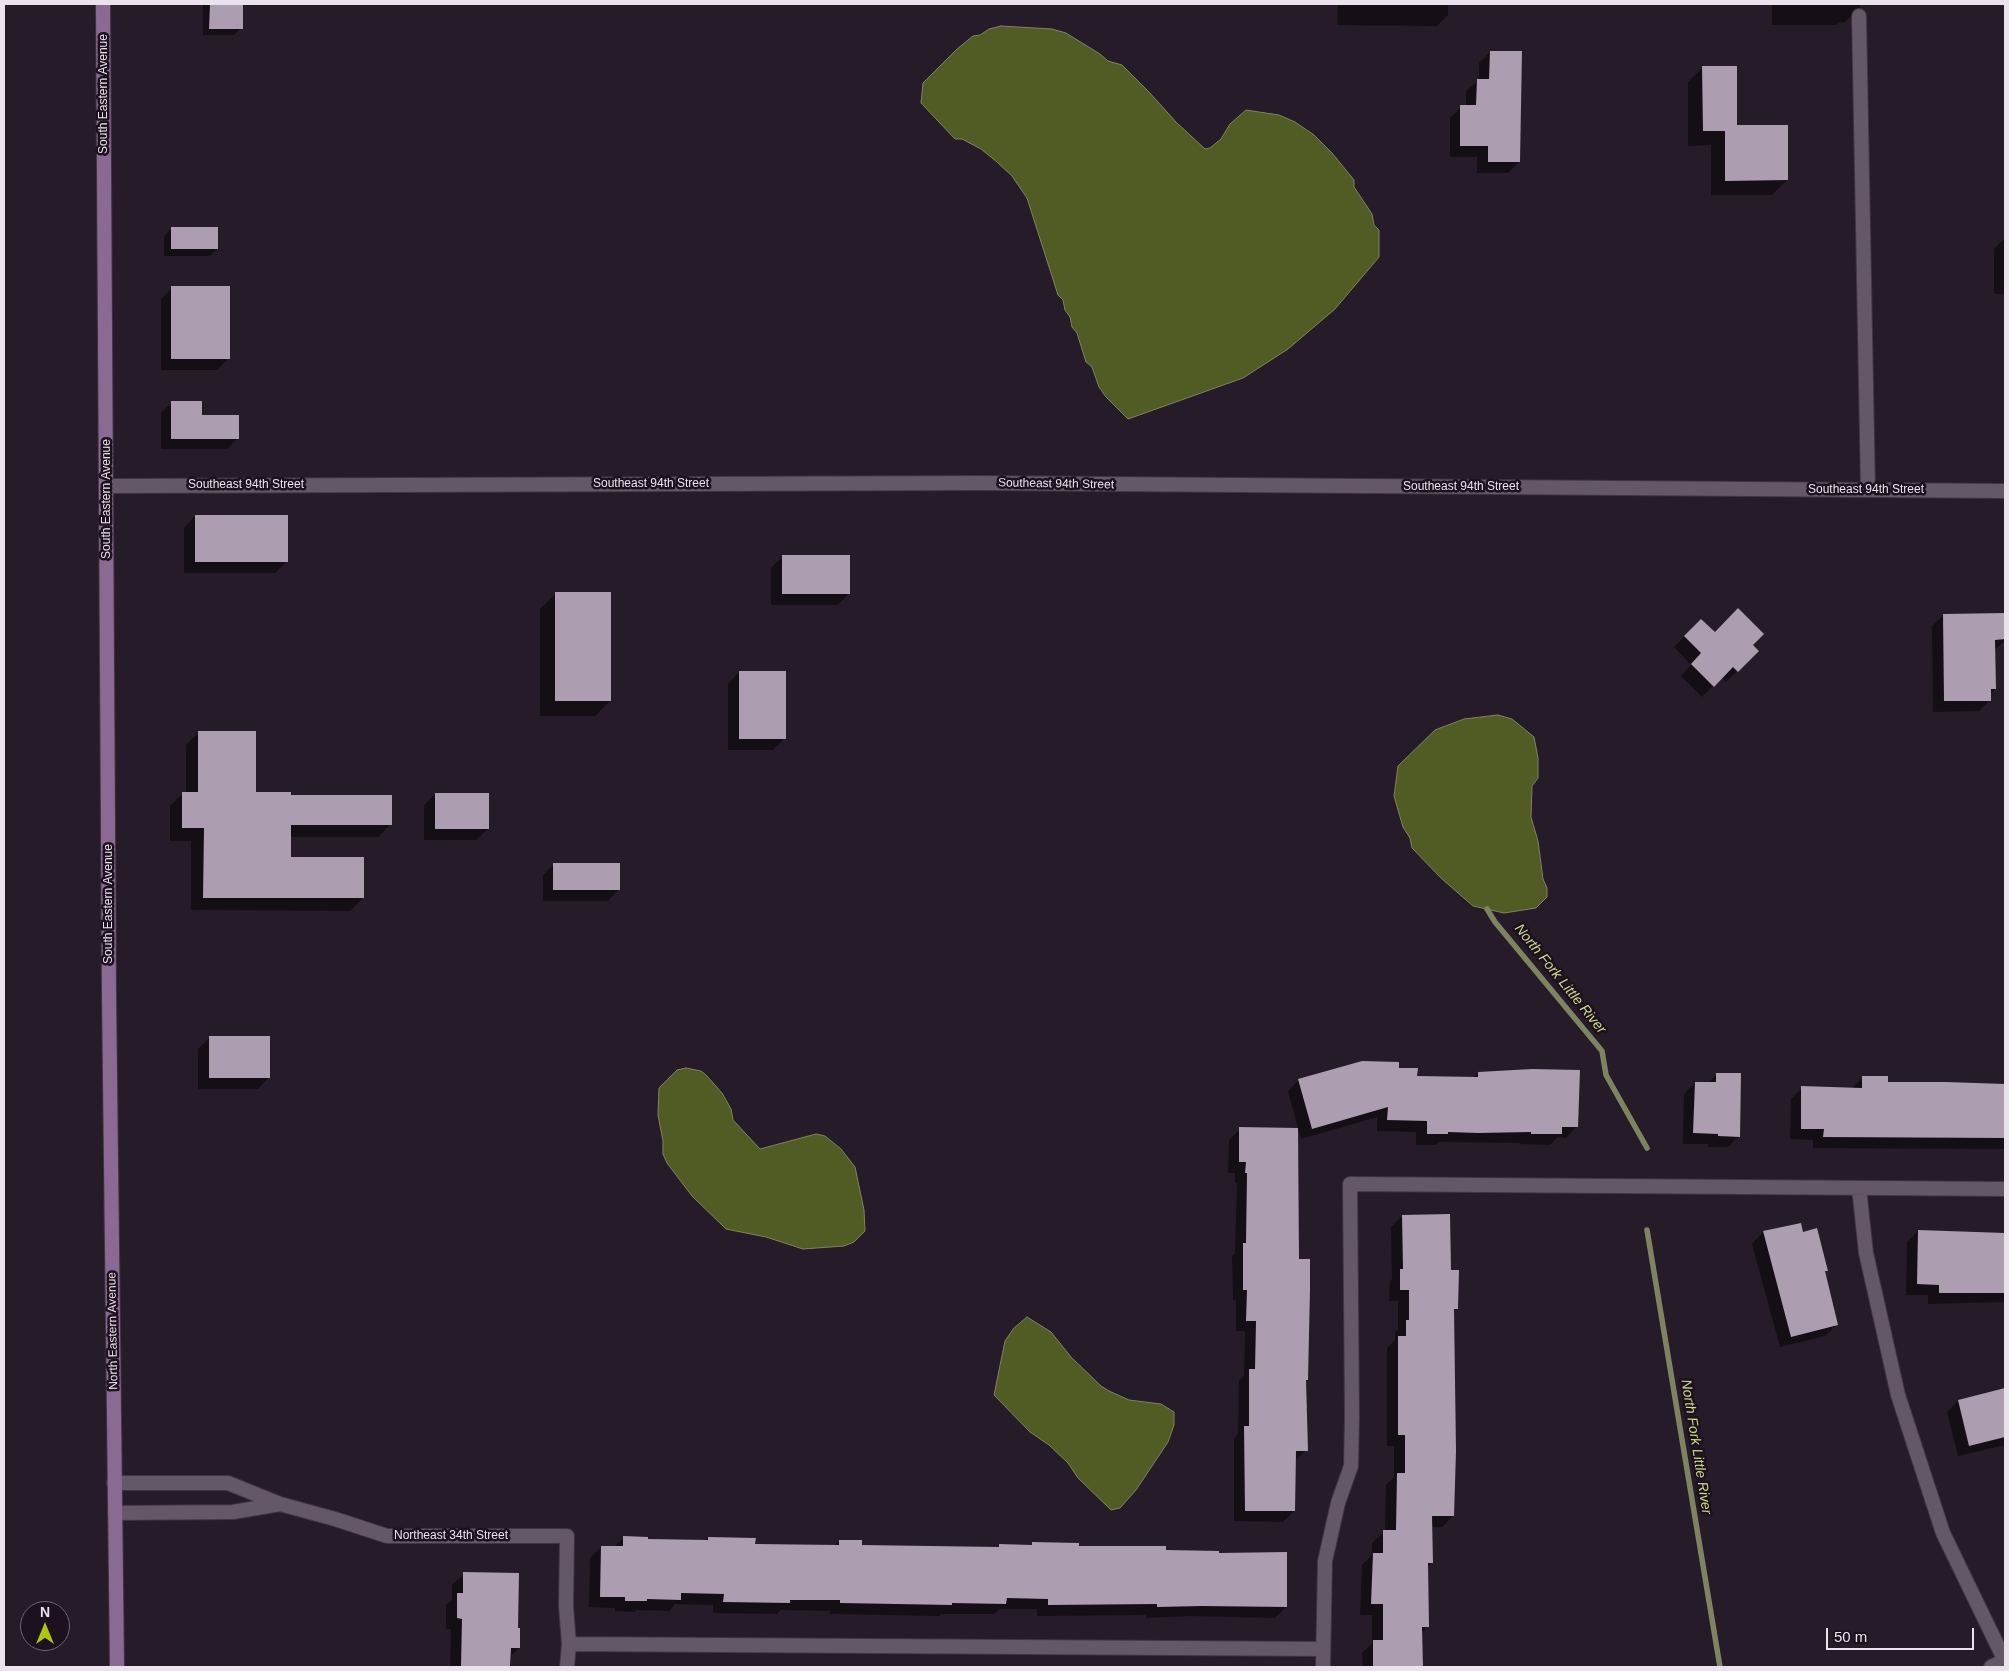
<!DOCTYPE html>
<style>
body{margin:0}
#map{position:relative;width:2009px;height:1671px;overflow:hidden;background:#261b29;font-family:Arial,sans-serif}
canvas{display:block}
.frame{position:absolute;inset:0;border:5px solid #eae2ec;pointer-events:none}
.north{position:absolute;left:20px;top:1601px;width:50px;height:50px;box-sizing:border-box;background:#1d111f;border:1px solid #6f6571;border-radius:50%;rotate:0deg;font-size:14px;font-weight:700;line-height:20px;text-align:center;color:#eae2ec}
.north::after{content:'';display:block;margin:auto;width:18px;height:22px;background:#adc60f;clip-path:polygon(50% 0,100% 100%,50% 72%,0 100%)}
.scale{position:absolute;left:1826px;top:1628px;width:148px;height:22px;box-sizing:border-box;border:2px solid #eae2ec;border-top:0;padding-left:6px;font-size:15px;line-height:18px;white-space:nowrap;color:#eae2ec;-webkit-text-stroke:4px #1d111f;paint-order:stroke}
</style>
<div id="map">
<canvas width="2009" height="1671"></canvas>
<div class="frame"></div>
<div class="north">N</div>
<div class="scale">50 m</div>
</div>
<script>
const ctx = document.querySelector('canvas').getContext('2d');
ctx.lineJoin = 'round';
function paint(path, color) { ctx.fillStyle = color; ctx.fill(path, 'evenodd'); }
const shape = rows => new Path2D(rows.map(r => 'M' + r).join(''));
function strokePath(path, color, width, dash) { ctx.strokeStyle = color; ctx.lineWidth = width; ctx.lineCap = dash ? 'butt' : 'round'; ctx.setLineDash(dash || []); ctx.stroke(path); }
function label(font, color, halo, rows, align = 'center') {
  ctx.font = font + ' Arial,sans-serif'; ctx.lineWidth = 5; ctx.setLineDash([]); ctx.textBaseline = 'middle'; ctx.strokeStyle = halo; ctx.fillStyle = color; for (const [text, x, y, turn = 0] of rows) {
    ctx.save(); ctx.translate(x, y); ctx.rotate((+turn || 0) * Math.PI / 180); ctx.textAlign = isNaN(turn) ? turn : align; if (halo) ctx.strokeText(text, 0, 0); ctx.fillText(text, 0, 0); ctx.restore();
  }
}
const water = shape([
 [1001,26,1052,29,1066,33,1100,54,1108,61,1122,65,1149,92,1176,122,1205,149,1210,148,1221,139,1230,124,1246,110,1279,115,1295,122,1314,135,1332,153,1354,180,1354,187,1372,214,1374,225,1379,230,1379,257,1335,309,1288,349,1243,378,1128,419,1106,397,1099,387,1092,367,1086,362,1077,333,1072,327,1070,317,1065,310,1063,300,1058,295,1027,198,1012,176,997,162,981,149,962,139,955,139,921,103,923,83,957,49,973,36,980,35,989,29,1001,26],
 [1498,715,1512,719,1534,737,1538,758,1538,778,1532,786,1531,817,1538,841,1543,879,1547,888,1547,897,1536,908,1504,913,1473,906,1442,879,1412,848,1410,838,1403,827,1394,796,1398,766,1435,730,1464,719,1498,715],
 [686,1068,701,1071,706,1075,722,1093,731,1109,733,1120,760,1149,816,1134,825,1136,841,1149,855,1167,864,1210,865,1231,854,1242,844,1246,803,1249,766,1237,726,1229,692,1196,667,1163,663,1154,663,1141,658,1115,659,1088,677,1070,686,1068],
 [1027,1317,1051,1332,1071,1357,1101,1386,1109,1391,1129,1400,1161,1404,1174,1412,1174,1425,1168,1442,1136,1490,1120,1508,1111,1510,1078,1478,1068,1463,1049,1445,1030,1432,994,1395,1005,1341,1014,1328,1027,1317]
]);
paint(water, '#515b24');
strokePath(water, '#7f8460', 1);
paint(shape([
 [203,4,242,4,241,28,234,35,203,35],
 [1338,4,1448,4,1448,15,1437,26,1337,25],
 [1772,4,1860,4,1860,7,1845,22,1839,23,1836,25,1772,25],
 [1490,52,1519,162,1508,173,1477,173,1477,157,1450,157,1450,118,1461,107,1466,107,1466,91,1479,80,1479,63],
 [1703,67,1736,126,1787,180,1772,195,1711,195,1711,145,1688,146,1688,82],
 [172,228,217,249,210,256,164,256,164,236],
 [2005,238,2005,294,1994,294,1994,249],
 [172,288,228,359,217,370,161,370,161,299],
 [172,402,201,416,238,438,227,449,161,449,161,413],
 [195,516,286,562,275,573,184,573,184,528],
 [782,557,849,593,838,605,771,605,771,568],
 [555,594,610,701,595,716,540,716,540,609],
 [2005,614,2005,641,1994,650,1995,689,1990,694,1990,700,1979,711,1933,712,1932,626,1944,615],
 [1701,620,1715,633,1751,645,1758,651,1726,682,1722,677,1702,697,1681,676,1691,665,1674,647],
 [739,672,784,739,773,750,728,750,728,684],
 [198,733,255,793,289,797,391,824,378,837,289,837,289,858,363,898,350,911,191,910,191,841,170,841,170,806,183,793,186,793,186,745],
 [435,794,488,829,476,840,424,840,424,805],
 [554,864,619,889,608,901,543,901,543,875],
 [209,1038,269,1077,258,1089,198,1089,198,1049],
 [1398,1069,1416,1077,1473,1078,1478,1073,1577,1126,1566,1138,1558,1137,1550,1145,1520,1144,1520,1143,1439,1142,1436,1145,1416,1145,1416,1132,1377,1131,1377,1117,1301,1139,1288,1091,1299,1080],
 [1717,1074,1739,1136,1728,1147,1708,1147,1708,1144,1683,1144,1684,1094,1695,1083,1708,1083],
 [1863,1077,1887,1083,2005,1085,2005,1149,1813,1148,1813,1140,1790,1139,1791,1099,1802,1088,1851,1089],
 [1240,1129,1298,1261,1307,1380,1305,1382,1306,1450,1294,1462,1294,1511,1283,1522,1234,1521,1234,1439,1238,1434,1239,1381,1244,1376,1245,1331,1236,1331,1236,1300,1233,1300,1232,1256,1235,1253,1237,1183,1235,1183,1235,1173,1228,1173,1229,1140],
 [1402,1216,1450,1271,1457,1308,1452,1313,1453,1516,1442,1527,1431,1527,1432,1563,1427,1567,1428,1626,1421,1633,1422,1667,1363,1667,1362,1653,1372,1643,1372,1615,1360,1615,1362,1565,1372,1555,1372,1543,1385,1531,1386,1485,1394,1477,1394,1446,1387,1446,1387,1348,1395,1340,1395,1332,1398,1330,1398,1301,1389,1301,1390,1281,1392,1279,1391,1227],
 [1918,1231,2005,1234,2005,1302,1928,1304,1928,1295,1906,1295,1907,1242],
 [1763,1232,1827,1270,1824,1273,1836,1325,1825,1336,1780,1347,1752,1244],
 [2005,1389,2005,1445,1958,1456,1947,1412,1958,1401],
 [624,1538,647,1540,705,1541,708,1538,754,1545,834,1546,839,1541,861,1546,997,1548,1000,1545,1030,1546,1033,1543,1165,1551,1286,1607,1275,1618,1190,1616,1146,1618,1146,1615,1037,1616,1037,1609,1000,1609,994,1614,941,1614,939,1616,830,1614,830,1611,781,1610,777,1614,713,1613,713,1605,675,1604,669,1611,636,1610,635,1612,615,1611,615,1608,589,1607,590,1558,601,1547,614,1547],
 [464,1574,517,1629,519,1648,511,1656,511,1667,450,1667,451,1629,446,1629,446,1605,452,1600,452,1585]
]), '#0007');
strokePath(shape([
 [1487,909,1495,922,1602,1051,1606,1075,1647,1148],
 [1647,1230,1720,1667]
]), '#7f8460', 5.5);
paint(shape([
 [210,4,243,4,243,29,209,29],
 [1490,51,1522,51,1520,162,1488,162,1488,146,1460,146,1460,105,1476,105,1477,79,1489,79],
 [1702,66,1737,66,1737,125,1788,125,1788,180,1725,181,1725,131,1703,131],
 [171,227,218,227,218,249,171,249],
 [171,286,230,286,230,359,171,359],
 [171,401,202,401,202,415,239,415,239,439,171,439],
 [195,515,288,515,288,562,195,562],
 [782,555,850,555,850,594,782,594],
 [555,592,611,592,611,701,555,701],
 [1738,608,1764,634,1753,645,1759,651,1738,672,1733,667,1714,687,1691,664,1701,653,1684,636,1701,619,1715,632],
 [2005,613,2005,639,1995,640,1996,689,1991,689,1991,701,1944,701,1943,614],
 [739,671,786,671,786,739,739,739],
 [198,731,256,731,256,792,291,792,291,795,392,795,392,825,291,825,291,857,364,857,364,898,203,898,204,828,182,828,182,792,198,792],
 [435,793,489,793,489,829,435,829],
 [553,863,620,863,620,890,553,890],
 [209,1036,270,1036,270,1078,209,1078],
 [1362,1061,1399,1062,1399,1068,1418,1068,1417,1076,1478,1077,1478,1072,1532,1069,1580,1070,1578,1127,1562,1127,1562,1134,1531,1134,1531,1132,1478,1133,1448,1132,1448,1134,1427,1134,1427,1121,1387,1120,1388,1107,1312,1129,1298,1079],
 [1716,1073,1741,1073,1740,1137,1718,1136,1718,1134,1693,1133,1695,1082,1716,1082],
 [1862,1076,1888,1076,1888,1082,1946,1082,2005,1084,2005,1138,1823,1137,1824,1129,1801,1129,1801,1086,1862,1088],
 [1239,1127,1298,1128,1299,1259,1310,1259,1310,1289,1308,1380,1306,1380,1308,1451,1296,1451,1295,1511,1245,1511,1244,1426,1249,1426,1249,1369,1255,1369,1256,1321,1246,1321,1247,1290,1243,1290,1243,1243,1246,1243,1247,1173,1245,1173,1246,1162,1239,1162],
 [1450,1214,1451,1270,1459,1270,1458,1309,1454,1309,1456,1451,1454,1516,1432,1516,1433,1563,1428,1563,1429,1627,1422,1627,1423,1667,1373,1667,1373,1640,1383,1640,1383,1604,1371,1604,1373,1553,1383,1553,1383,1530,1396,1530,1397,1473,1405,1473,1405,1435,1398,1435,1398,1336,1406,1336,1406,1320,1409,1320,1409,1290,1400,1290,1400,1269,1403,1269,1402,1215],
 [1801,1223,1803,1232,1817,1228,1828,1271,1825,1271,1838,1325,1791,1337,1763,1231],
 [1918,1230,2005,1233,2005,1293,1939,1293,1939,1285,1917,1284],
 [2005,1388,2005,1437,1969,1446,1958,1400],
 [623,1536,648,1537,648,1539,708,1540,708,1537,756,1538,755,1544,839,1545,839,1540,862,1540,862,1545,999,1547,999,1544,1032,1545,1032,1542,1079,1543,1079,1546,1166,1546,1166,1550,1219,1551,1219,1553,1287,1552,1287,1607,1202,1606,1157,1607,1157,1604,1048,1605,1048,1599,1007,1598,1006,1604,952,1603,952,1605,840,1603,840,1600,790,1600,790,1603,723,1602,724,1594,681,1593,681,1600,647,1599,647,1601,625,1601,625,1597,600,1597,601,1546,623,1546],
 [463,1572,519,1573,518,1628,520,1628,520,1648,511,1648,510,1666,461,1666,462,1619,457,1618,457,1593,463,1593]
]), '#ac9db0');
const minor = shape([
 [1859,16,1868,490],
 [107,486,980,483,2005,491],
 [1859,1188,1866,1253,1898,1395,1943,1533,2005,1661],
 [114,1483,228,1483,280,1504,335,1519,387,1536,567,1536,566,1606,569,1644,567,1667],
 [115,1513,233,1512,280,1504],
 [569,1644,1323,1649],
 [1323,1667,1325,1561,1338,1503,1351,1466,1352,1417,1350,1184,2005,1189],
 [1991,1667,2005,1660]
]);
const secondary = shape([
 [103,4,109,994,117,1667]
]);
strokePath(minor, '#3f3642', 16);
strokePath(secondary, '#3f3642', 16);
strokePath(minor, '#645768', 14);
strokePath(secondary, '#8a6a93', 14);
label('12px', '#eae2ec', '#1d111f', [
 ["South Eastern Avenue",104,94,-90],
 ["Southeast 94th Street",651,484],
 ["Southeast 94th Street",1056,484,1],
 ["Southeast 94th Street",246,485],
 ["Southeast 94th Street",1461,487],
 ["Southeast 94th Street",1866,490],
 ["South Eastern Avenue",107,499,-90],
 ["South Eastern Avenue",109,904,-90],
 ["North Eastern Avenue",113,1331,-91],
 ["Northeast 34th Street",451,1536]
]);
label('italic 14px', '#cbdd89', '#1d111f', [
 ["North Fork Little River",1560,979,51],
 ["North Fork Little River",1696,1447,81]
]);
</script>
